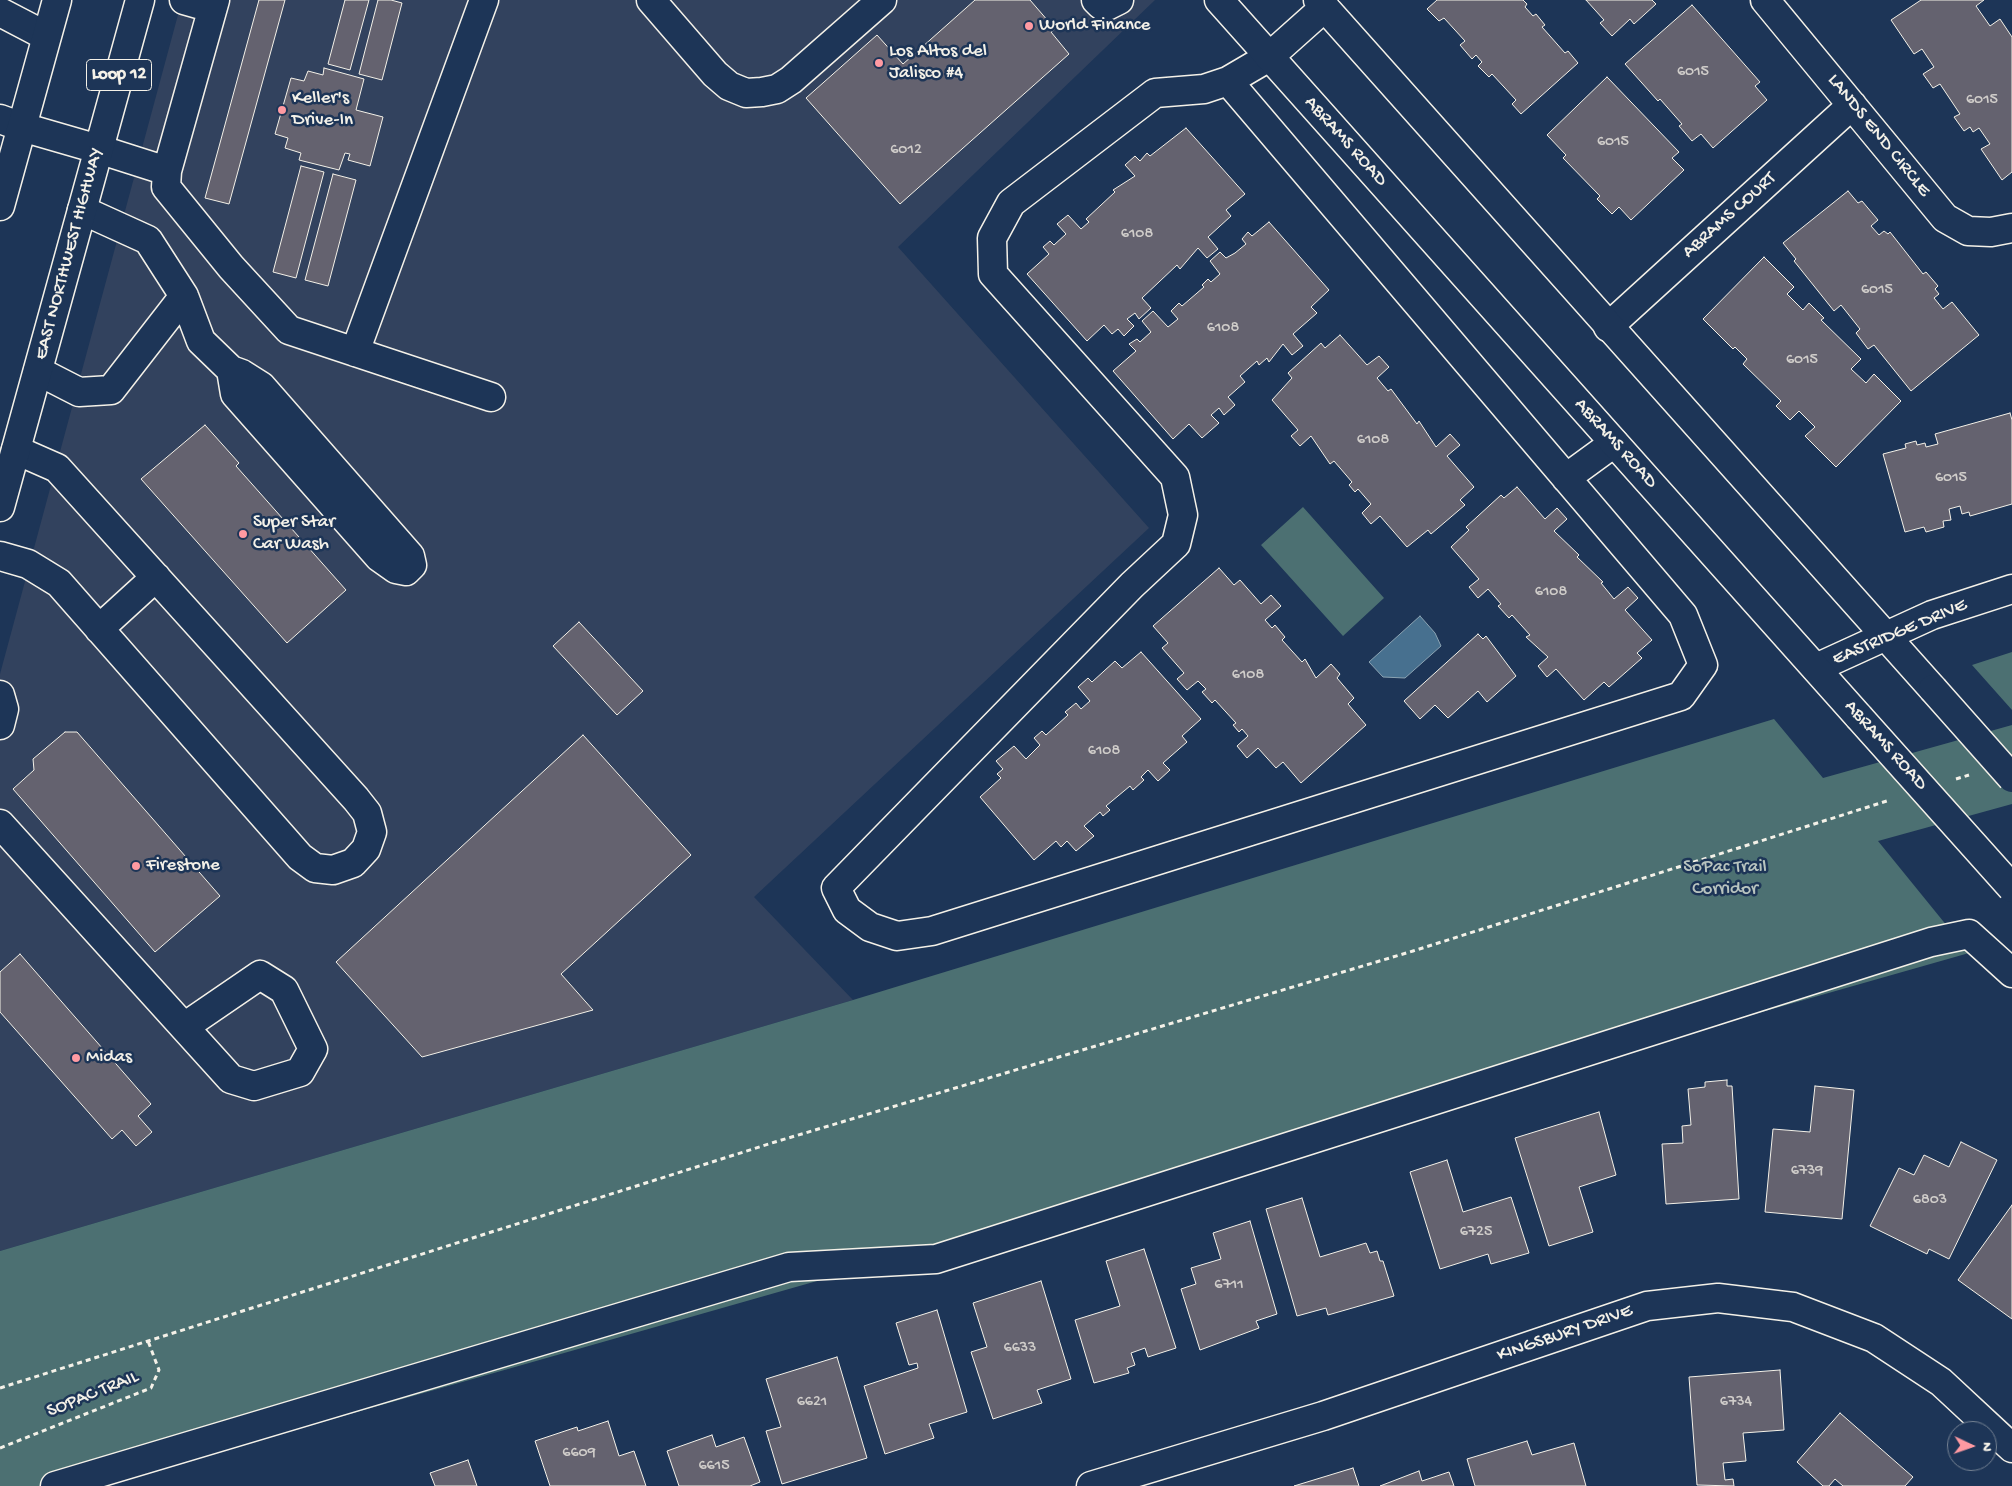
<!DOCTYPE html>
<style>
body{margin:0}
#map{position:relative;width:2012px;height:1486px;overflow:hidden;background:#1d3557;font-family:"Gochi Hand",sans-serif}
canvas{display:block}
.north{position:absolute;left:1947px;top:1421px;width:50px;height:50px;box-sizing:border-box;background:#1d3557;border:1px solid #738091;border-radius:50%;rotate:93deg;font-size:14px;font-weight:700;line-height:20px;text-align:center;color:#f4f1e8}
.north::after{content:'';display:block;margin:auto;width:18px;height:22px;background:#ff9aa2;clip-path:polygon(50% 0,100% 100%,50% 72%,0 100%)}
</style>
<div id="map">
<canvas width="2012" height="1486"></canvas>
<div class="north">N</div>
</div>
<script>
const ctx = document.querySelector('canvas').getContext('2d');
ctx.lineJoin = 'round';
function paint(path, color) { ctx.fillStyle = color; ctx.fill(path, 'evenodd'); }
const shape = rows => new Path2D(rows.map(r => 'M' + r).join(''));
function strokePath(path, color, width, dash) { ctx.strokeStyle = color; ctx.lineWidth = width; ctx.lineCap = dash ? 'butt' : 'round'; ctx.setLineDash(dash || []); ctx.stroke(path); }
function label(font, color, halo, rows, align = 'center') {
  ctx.font = font + ' "Gochi Hand",sans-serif'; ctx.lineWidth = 5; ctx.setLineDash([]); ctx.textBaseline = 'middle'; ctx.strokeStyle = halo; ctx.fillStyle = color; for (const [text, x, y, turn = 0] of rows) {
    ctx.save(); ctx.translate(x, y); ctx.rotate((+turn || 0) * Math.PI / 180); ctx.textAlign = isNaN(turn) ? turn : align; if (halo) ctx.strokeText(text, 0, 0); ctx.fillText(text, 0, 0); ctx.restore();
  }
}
paint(shape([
 [182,0,1155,0,898,247,1149,528,754,897,853,1000,0,1251,0,674]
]), '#32425e');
paint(shape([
 [1303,507,1384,598,1343,636,1261,545],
 [2012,652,2012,710,1972,665],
 [1774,719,1823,778,2012,725,2012,804,1878,841,1969,953,97,1486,0,1486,0,1251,853,1000]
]), '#4c7072');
const water = shape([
 [1420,616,1435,633,1441,646,1405,678,1383,677,1369,662,1420,616]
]);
paint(water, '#47708f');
strokePath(water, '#8ca4b3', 1);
const building = shape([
 [259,0,285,0,229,204,205,198,259,0],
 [345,0,369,0,350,70,328,64,345,0],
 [378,0,391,0,402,3,382,80,359,74,378,0],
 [975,0,1030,0,1055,29,1051,32,1069,54,900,204,806,98,877,35,903,64,975,0],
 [1437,0,1523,0,1527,4,1525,7,1533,16,1536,14,1545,25,1542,27,1565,53,1568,51,1578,63,1521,114,1512,104,1516,100,1492,74,1489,77,1478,66,1482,62,1476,55,1472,59,1460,45,1465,41,1444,18,1439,21,1427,9,1437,0],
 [1586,0,1652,0,1656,4,1634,24,1630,19,1612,36,1600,23,1604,20,1586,0],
 [1921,0,1984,0,1976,6,1990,26,2000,19,2012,37,2012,172,2002,180,1981,149,1990,144,1979,128,1973,132,1970,127,1964,131,1954,117,1960,114,1940,84,1933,88,1923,74,1934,67,1922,49,1914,54,1891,20,1921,0],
 [1692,5,1760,82,1755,86,1767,100,1713,148,1701,134,1692,141,1679,126,1682,124,1660,99,1658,101,1625,64,1692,5],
 [324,68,364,79,356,110,383,117,370,166,348,160,350,154,345,153,339,170,299,160,301,153,285,148,288,138,275,134,291,78,304,81,308,71,323,75,324,68],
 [1607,77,1679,152,1672,158,1684,170,1631,220,1619,207,1612,214,1597,199,1600,196,1563,158,1566,155,1547,135,1607,77],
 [1186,128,1245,194,1226,210,1231,216,1208,237,1218,249,1207,258,1198,248,1180,269,1177,265,1142,298,1151,308,1139,319,1135,313,1127,319,1134,326,1124,336,1118,329,1112,334,1104,325,1087,341,1027,274,1049,254,1043,247,1050,241,1054,245,1066,234,1057,224,1068,215,1081,229,1089,222,1086,219,1115,192,1113,190,1135,176,1125,165,1135,156,1140,161,1147,153,1150,156,1186,128],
 [301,166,324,172,296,278,273,272,301,166],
 [333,174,356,180,328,286,305,280,333,174],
 [1848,191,1858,203,1862,201,1878,220,1871,226,1879,235,1884,231,1888,234,1890,232,1923,274,1926,272,1938,286,1935,289,1939,294,1934,298,1943,309,1952,302,1979,335,1911,391,1874,345,1868,349,1856,333,1860,329,1841,305,1834,311,1794,261,1796,259,1783,243,1848,191],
 [1269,222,1329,290,1311,307,1317,313,1293,334,1303,346,1292,355,1283,344,1269,362,1267,358,1259,365,1257,361,1240,376,1245,382,1228,397,1235,405,1224,415,1219,408,1211,415,1219,423,1202,438,1189,424,1173,439,1113,371,1136,351,1129,344,1137,339,1140,342,1151,332,1142,321,1153,311,1168,327,1178,319,1171,311,1179,303,1182,306,1204,287,1202,285,1208,279,1211,282,1220,274,1210,261,1220,252,1226,258,1235,253,1246,244,1242,239,1248,232,1252,236,1269,222],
 [1764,257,1794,287,1787,294,1803,310,1809,303,1824,318,1821,320,1861,359,1851,369,1866,383,1874,374,1901,401,1836,467,1805,436,1815,427,1799,411,1790,420,1776,406,1781,401,1743,364,1747,359,1735,347,1733,349,1703,319,1764,257],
 [1340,335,1367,365,1379,356,1389,367,1377,378,1388,391,1391,389,1417,424,1419,421,1436,447,1450,434,1460,445,1447,456,1474,487,1460,500,1465,505,1431,534,1428,530,1407,547,1380,516,1371,524,1362,513,1371,504,1358,489,1355,492,1349,485,1352,482,1334,461,1330,464,1311,436,1300,446,1291,436,1298,430,1272,400,1292,378,1288,373,1321,343,1325,348,1340,335],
 [2010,413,2012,420,2012,504,1970,516,1969,512,1962,514,1960,506,1949,509,1951,520,1943,521,1944,527,1926,532,1924,527,1905,532,1883,454,1906,448,1905,444,1916,441,1917,445,1925,443,1926,447,1938,444,1935,434,2010,413],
 [205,425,239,463,236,466,346,590,287,643,141,479,205,425],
 [1517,487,1545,519,1557,508,1567,519,1554,531,1579,555,1577,557,1603,582,1601,583,1614,599,1628,587,1638,598,1625,610,1652,640,1637,653,1642,658,1609,687,1604,682,1584,700,1556,669,1547,677,1538,666,1548,657,1526,637,1530,635,1512,615,1509,618,1498,606,1501,604,1488,589,1478,598,1469,587,1479,579,1451,547,1469,530,1466,527,1501,495,1504,498,1517,487],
 [1219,568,1234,585,1240,580,1261,604,1271,595,1281,606,1265,620,1272,628,1275,625,1285,637,1282,640,1302,662,1305,659,1316,678,1331,664,1340,674,1337,678,1354,698,1348,704,1366,725,1301,783,1283,762,1276,768,1258,748,1247,758,1237,746,1248,736,1242,729,1239,732,1233,725,1236,723,1215,700,1212,703,1202,692,1206,689,1198,681,1187,690,1177,679,1184,673,1162,648,1168,643,1153,626,1219,568],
 [579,622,643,691,617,715,553,646,579,622],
 [1478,634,1483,639,1486,636,1516,676,1487,702,1478,691,1448,718,1435,705,1420,719,1404,701,1478,634],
 [1141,652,1201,719,1182,736,1187,742,1163,763,1170,770,1158,781,1148,770,1141,777,1144,780,1133,790,1130,786,1106,806,1110,810,1103,816,1100,812,1084,826,1094,836,1076,851,1067,841,1061,847,1056,841,1034,860,980,797,1001,778,997,774,1003,769,996,761,1014,746,1026,759,1040,745,1034,738,1042,731,1046,735,1068,715,1065,712,1076,703,1081,709,1090,701,1078,687,1088,678,1092,682,1115,661,1122,668,1141,652],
 [65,732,77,732,220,896,155,952,13,789,34,770,33,759,65,732],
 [583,735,691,855,561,974,593,1010,422,1057,336,962,583,735],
 [20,954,151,1104,138,1116,152,1132,136,1146,122,1130,112,1139,0,1012,0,972,20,954],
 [1727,1080,1727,1086,1732,1086,1739,1199,1666,1204,1662,1144,1683,1143,1682,1126,1691,1125,1688,1089,1705,1087,1705,1082,1727,1080],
 [1815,1086,1854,1090,1842,1219,1765,1212,1773,1129,1810,1132,1815,1086],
 [1599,1112,1616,1175,1579,1187,1593,1232,1549,1246,1515,1138,1599,1112],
 [1961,1142,1997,1160,1949,1259,1929,1249,1927,1254,1870,1226,1899,1168,1914,1175,1924,1155,1949,1167,1961,1142],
 [1447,1160,1463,1212,1511,1197,1529,1253,1491,1264,1488,1254,1440,1269,1410,1172,1447,1160],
 [1302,1198,1320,1257,1366,1243,1370,1253,1377,1251,1380,1261,1383,1261,1394,1296,1328,1315,1326,1308,1297,1316,1266,1209,1302,1198],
 [2012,1205,2012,1319,1958,1280,2012,1205],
 [1250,1221,1277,1314,1256,1321,1259,1328,1200,1350,1181,1289,1196,1284,1191,1268,1221,1259,1213,1233,1250,1221],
 [1144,1249,1176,1348,1148,1357,1145,1348,1131,1353,1135,1365,1127,1368,1129,1373,1094,1383,1075,1320,1120,1306,1106,1261,1144,1249],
 [1041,1281,1071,1379,1037,1390,1042,1403,993,1419,971,1352,987,1347,973,1303,1041,1281],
 [937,1310,967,1412,929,1424,934,1438,885,1454,864,1386,918,1368,917,1363,909,1365,896,1323,937,1310],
 [837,1357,867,1458,782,1484,766,1431,781,1427,766,1379,837,1357],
 [1780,1370,1784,1430,1743,1433,1746,1461,1723,1463,1725,1480,1733,1479,1734,1486,1697,1485,1689,1377,1780,1370],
 [1840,1413,1913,1477,1905,1486,1843,1486,1835,1479,1829,1486,1823,1486,1797,1462,1840,1413],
 [608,1421,619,1456,634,1451,646,1486,550,1486,535,1441,577,1427,578,1431,608,1421],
 [712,1435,716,1447,744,1437,760,1482,750,1486,679,1486,667,1451,712,1435],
 [1527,1441,1532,1455,1574,1443,1586,1486,1475,1486,1467,1459,1527,1441],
 [468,1460,477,1486,435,1486,430,1473,468,1460],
 [1353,1468,1359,1486,1294,1486,1353,1468],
 [1419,1471,1422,1481,1449,1472,1454,1486,1380,1486,1419,1471]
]);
paint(building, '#64626f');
strokePath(building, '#f4f1e8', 1);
const minor = shape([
 [184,0,212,8],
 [215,0,167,171,166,187,231,267,289,330,491,397],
 [651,0,715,74,729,86,746,93,762,92,777,89,791,80,882,0],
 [1096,0,1101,5,1107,6,1119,0],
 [1765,0,1945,218,1968,231,1991,232,2012,228],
 [0,12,46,36],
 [1228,81,1683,615,1703,665,1681,696,932,931,897,936,870,927,847,910,836,888,1132,585,1176,544,1183,515,1175,477,993,274,992,238,1011,203,1155,93,1204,89,1228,81,1269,57],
 [0,119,22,127],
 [98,149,167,171],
 [82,210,148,240,184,296,201,341,231,370,242,374,261,386,410,556,412,565,406,571,396,569,379,557,235,394,231,370],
 [1608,327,1852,105],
 [355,352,484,0],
 [38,371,79,392,111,390,184,296],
 [1566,478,1614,443],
 [0,556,28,564,59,583,300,857,315,868,333,870,353,863,366,849,372,832,367,813,356,799,57,468,16,450],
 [99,629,156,577],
 [1816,668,1932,615,2012,589],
 [0,695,4,709,0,725],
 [0,824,231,1079,254,1086,300,1072,313,1049,284,990,260,975,184,1027],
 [55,1486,789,1267,936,1259,1931,942,1969,934,2012,973],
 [1091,1486,1323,1416,1647,1306,1718,1298,1793,1307,1874,1338,1941,1382,2012,1448]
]);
const major = shape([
 [1219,0,1859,717],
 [1318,0,1933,689],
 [1269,57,1325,7],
 [22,127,98,149],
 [0,206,57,0],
 [0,507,140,0]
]);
strokePath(minor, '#f4f1e8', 31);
strokePath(major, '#f4f1e8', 31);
strokePath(shape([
 [1956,779,1969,775],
 [0,1388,775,1142,1413,951,1890,800],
 [0,1448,151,1388,159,1370,148,1341]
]), '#f4f1e8', 3, [5, 4]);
strokePath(minor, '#1d3557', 28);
strokePath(major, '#1d3557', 28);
const majorBridge = shape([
 [1933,689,2012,778],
 [1859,717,2012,888]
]);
strokePath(majorBridge, '#f4f1e8', 31, []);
strokePath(majorBridge, '#1d3557', 28);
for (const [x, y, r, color] of [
 [1029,26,5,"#ff9aa2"],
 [879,63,5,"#ff9aa2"],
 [282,110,5,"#ff9aa2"],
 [243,534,5,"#ff9aa2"],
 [136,866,5,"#ff9aa2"],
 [76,1058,5,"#ff9aa2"]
]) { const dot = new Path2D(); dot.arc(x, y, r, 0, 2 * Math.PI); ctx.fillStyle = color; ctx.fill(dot); strokePath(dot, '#1d3557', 2); }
label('16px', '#d0cdca', null, [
 ["6015",1693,73],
 ["6015",1982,101],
 ["6015",1613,143],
 ["6012",906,151],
 ["6108",1137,235],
 ["6015",1877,291],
 ["6108",1223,329],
 ["6015",1802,361],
 ["6108",1373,441],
 ["6015",1951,479],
 ["6108",1551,593],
 ["6108",1248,676],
 ["6108",1104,752],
 ["6739",1807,1172],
 ["6803",1930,1201],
 ["6725",1476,1233],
 ["6711",1229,1286],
 ["6633",1020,1349],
 ["6621",812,1403],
 ["6734",1736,1403],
 ["6609",579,1454],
 ["6615",714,1467]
]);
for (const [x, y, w] of [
 [119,75,65]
]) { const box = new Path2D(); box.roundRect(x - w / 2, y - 15.5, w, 31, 4); ctx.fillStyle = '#1d3557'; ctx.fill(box); strokePath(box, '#f4f1e8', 1); }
label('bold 18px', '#f4f1e8', null, [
 ["Loop 12",119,75]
]);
label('19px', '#f4f1e8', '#1d3557', [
 ["World Finance",1039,26],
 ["Los Altos del",889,52],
 ["Jalisco #4",889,74],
 ["Keller's",292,99],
 ["Drive-In",292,121],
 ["Super Star",253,523],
 ["Car Wash",253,545],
 ["Firestone",146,866],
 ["Midas",86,1058]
], 'left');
label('19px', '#f4f1e8', '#1d3557', [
 ["LANDS END CIRCLE",1878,136,51],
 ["ABRAMS ROAD",1345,142,48],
 ["ABRAMS COURT",1730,216,-42],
 ["EAST NORTHWEST HIGHWAY",70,254,-75],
 ["ABRAMS ROAD",1615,444,48],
 ["EASTRIDGE DRIVE",1900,633,-23],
 ["ABRAMS ROAD",1885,746,48],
 ["KINGSBURY DRIVE",1565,1334,-19],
 ["SOPAC TRAIL",93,1395,-22]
]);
label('19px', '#b9c4bf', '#1d3557', [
 ["SoPac Trail",1725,868],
 ["Corridor",1725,890]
]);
</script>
